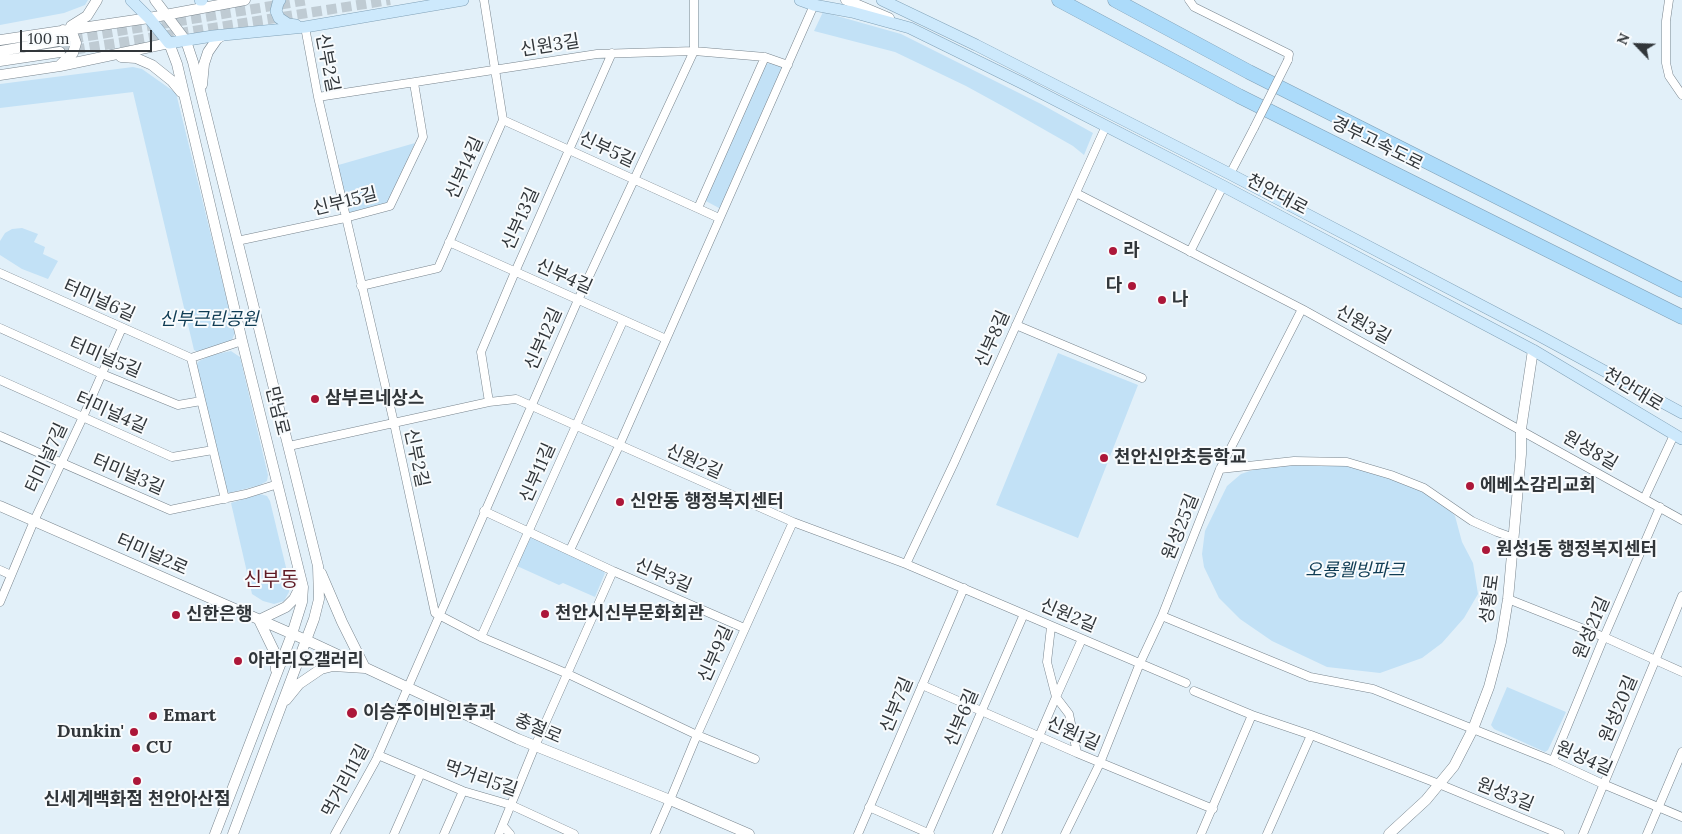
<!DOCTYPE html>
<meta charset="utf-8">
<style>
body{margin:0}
#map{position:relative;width:1682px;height:834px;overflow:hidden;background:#e2f0f9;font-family:Lora,serif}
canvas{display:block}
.north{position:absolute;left:1612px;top:20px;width:50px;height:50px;-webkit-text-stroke:4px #f8fbfd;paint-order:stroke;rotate:294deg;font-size:14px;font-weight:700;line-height:20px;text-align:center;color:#31363a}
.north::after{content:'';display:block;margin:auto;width:18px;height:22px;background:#31363a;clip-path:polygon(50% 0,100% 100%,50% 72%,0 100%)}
.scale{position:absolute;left:20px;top:30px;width:132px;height:22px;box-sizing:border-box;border:2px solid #31363a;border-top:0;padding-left:6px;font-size:15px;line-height:18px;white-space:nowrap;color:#31363a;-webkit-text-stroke:4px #f8fbfd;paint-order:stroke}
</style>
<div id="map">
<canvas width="1682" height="834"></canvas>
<div class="north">N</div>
<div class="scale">100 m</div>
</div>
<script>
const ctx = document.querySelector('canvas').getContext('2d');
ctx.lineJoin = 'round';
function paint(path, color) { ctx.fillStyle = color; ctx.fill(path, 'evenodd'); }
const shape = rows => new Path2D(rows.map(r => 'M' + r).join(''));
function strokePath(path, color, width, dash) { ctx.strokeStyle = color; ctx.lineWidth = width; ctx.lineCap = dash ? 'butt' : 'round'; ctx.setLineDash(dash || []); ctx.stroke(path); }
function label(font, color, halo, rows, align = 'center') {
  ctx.font = font + ' Lora,"Noto Sans KR",serif'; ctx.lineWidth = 4; ctx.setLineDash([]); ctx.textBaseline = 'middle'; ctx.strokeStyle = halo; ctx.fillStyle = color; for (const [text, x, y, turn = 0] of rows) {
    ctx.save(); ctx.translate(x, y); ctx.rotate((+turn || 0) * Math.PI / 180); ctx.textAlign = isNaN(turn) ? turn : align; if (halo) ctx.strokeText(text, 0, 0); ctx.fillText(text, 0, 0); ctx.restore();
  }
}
paint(shape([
 [0,0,88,0,85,5,64,13,0,25],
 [823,12,901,34,1041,104,1093,133,1084,155,1073,146,1008,109,966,86,895,52,814,31],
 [770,63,781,65,783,68,722,207,719,208,704,200,765,64],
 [133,67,142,69,176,93,235,333,231,342,198,352,194,350,133,92,0,108,0,84],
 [415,143,388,203,350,214,346,213,335,166],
 [22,228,38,234,34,242,45,247,43,254,58,261,48,279,22,269,0,255,0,241,5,233,12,229],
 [231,351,240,357,268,475,267,481,260,485,229,493,225,490,195,366,199,361,212,355],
 [1058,353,1138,385,1078,538,996,505],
 [1294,465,1347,466,1390,478,1416,488,1446,506,1455,516,1462,542,1473,563,1478,594,1464,618,1442,643,1422,658,1380,673,1327,667,1272,641,1240,619,1219,598,1204,567,1202,554,1205,531,1227,486,1241,474,1259,468],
 [260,494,267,496,270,501,290,584,289,592,284,601,274,604,263,601,252,594,231,503],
 [536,536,601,568,605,573,595,597,563,583,559,585,517,566,530,538],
 [1507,687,1566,712,1548,750,1545,752,1494,729,1491,725]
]), '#c2e1f6');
strokePath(shape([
 [58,41,308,0],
 [60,52,390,0]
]), '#bfcbd3', 10, [10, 5]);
const street = shape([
 [1189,0,1194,7,1289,54,1288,60],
 [1669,0,1666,21,1666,63,1669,76,1682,95],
 [305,27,318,97,394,423,435,613,481,637,568,674,697,735,755,759],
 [318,97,597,54,694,51,765,57,788,65],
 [503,120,719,218],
 [1230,174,1254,128],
 [1076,193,1302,309,1682,520],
 [698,208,765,57],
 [237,241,345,218,390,206,423,137,414,83],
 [449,242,666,339],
 [1190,252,1223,186],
 [0,273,191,358,242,341],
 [361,286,438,268,503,120,484,0],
 [1016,325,1142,378],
 [0,328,102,374,178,405,201,401],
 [191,358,225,499],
 [0,380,172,457,213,450],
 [489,402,481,352,515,272,612,53],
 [0,436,170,510,246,494,278,484],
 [289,446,489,402,516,399,793,522,906,564,1186,683],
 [1220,469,1294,461,1347,462,1391,475,1424,488,1472,521,1497,532,1514,538],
 [1644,499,1674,435],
 [484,511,613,571,744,628],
 [570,550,619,446,814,5],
 [906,564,954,463,1106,126],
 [0,570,11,575],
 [1508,599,1604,637,1682,672],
 [0,602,34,521,83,417,122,328],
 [1162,616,1310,677,1373,689,1553,761,1603,784,1682,817],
 [481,637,623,321],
 [922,685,1077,753,1213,809],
 [1194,691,1252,715,1311,735,1439,784,1560,834],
 [1077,753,1069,714,1056,697,1082,639],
 [378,755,463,791,511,805,574,834],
 [1553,761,1604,637,1660,507],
 [869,807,930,834],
 [503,826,510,834],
 [335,834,376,760,578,300,694,51,694,0],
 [394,834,421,773],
 [444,834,463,791],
 [499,834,535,746,613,571],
 [655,834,670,800,697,735,793,522],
 [858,834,964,588],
 [928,834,1024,614],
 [997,834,1056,697,1047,662,1051,627],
 [1065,834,1100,763,1140,663,1162,616,1220,469,1302,309],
 [1201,834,1252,715],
 [1267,834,1311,735],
 [1583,834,1682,596],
 [1647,834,1682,752]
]);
const secondary = shape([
 [155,0,186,41,193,62,318,566,319,599,314,619,233,834],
 [846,0,889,18],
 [71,26,87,16,97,0],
 [0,40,149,18,245,0],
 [0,51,58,41],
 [121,57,136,58,152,65,172,81,181,92],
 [0,61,60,52],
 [61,64,73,53,76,43,73,35,63,30],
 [0,75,60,66,169,43,177,64,242,341,303,587,302,602,292,634,215,834],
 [202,85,204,64,208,52,217,39,223,35],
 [0,506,306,640,518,739,670,800,749,834],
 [276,670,274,651,259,620,286,607,294,599,299,589,300,585],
 [286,700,299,684,321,669,333,666,365,668,342,622,321,573],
 [1389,834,1426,800,1454,766,1473,729,1489,687,1501,642,1508,599,1521,454,1521,429,1533,350]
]);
const primary = shape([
 [131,0,149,18,169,43,213,36,305,27,463,0],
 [200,0,202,0],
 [280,0,278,3,276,11,279,18,288,24,296,25],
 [800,0,814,5,852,12,910,28,1022,83,1223,186,1533,350,1682,439],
 [882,0,976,45,1230,174,1538,335,1682,413]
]);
const highway = shape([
 [1059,0,1239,96,1682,317],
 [1115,0,1249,72,1682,290]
]);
strokePath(street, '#79858e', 9);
strokePath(secondary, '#79858e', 11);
strokePath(primary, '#81a1b7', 12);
strokePath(highway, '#81a1b7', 15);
strokePath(street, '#fff', 8);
strokePath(secondary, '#fff', 10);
strokePath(primary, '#cde9fc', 11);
strokePath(highway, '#acdbfa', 14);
const streetBridge = shape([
 [1254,128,1288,60]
]);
strokePath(streetBridge, '#79858e', 9, []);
strokePath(streetBridge, '#fff', 8);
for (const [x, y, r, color] of [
 [1113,251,5,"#ac1739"],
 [1132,286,5,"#ac1739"],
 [1162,300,5,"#ac1739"],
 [315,399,5,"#ac1739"],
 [1104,458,5,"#ac1739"],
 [1470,486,5,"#ac1739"],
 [620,502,5,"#ac1739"],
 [1486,550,5,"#ac1739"],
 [545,614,5,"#ac1739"],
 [176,615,5,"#ac1739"],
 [238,661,5,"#ac1739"],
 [352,713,6,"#ac1739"],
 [153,716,5,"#ac1739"],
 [134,732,5,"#ac1739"],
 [136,748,5,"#ac1739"],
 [137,781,5,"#ac1739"]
]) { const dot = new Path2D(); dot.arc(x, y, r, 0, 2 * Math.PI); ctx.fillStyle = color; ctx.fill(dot); strokePath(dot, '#f8fbfd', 2); }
label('18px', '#31363a', '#f8fbfd', [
 ["신원3길",550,46,-9],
 ["신부2길",327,63,79],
 ["경부고속도로",1377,144,26],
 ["신부5길",607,150,25],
 ["신부14길",465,168,-66],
 ["천안대로",1277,195,28],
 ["신부15길",345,202,-14],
 ["신부13길",521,219,-66],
 ["신부4길",564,277,24],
 ["터미널6길",99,301,24],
 ["신원3길",1363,325,29],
 ["신부12길",544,339,-66],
 ["신부8길",993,339,-66],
 ["터미널5길",105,358,23],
 ["천안대로",1633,390,31],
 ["만남로",277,411,76],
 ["터미널4길",111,413,24],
 ["원성8길",1590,451,30],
 ["터미널7길",47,458,-65],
 ["신부2길",416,458,78],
 ["신원2길",694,462,24],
 ["신부11길",538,473,-66],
 ["터미널3길",128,475,23],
 ["원성25길",1181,527,-68],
 ["터미널2로",152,555,24],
 ["신부3길",663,576,23],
 ["성황로",1490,599,-82],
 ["신원2길",1068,616,23],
 ["원성21길",1592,628,-67],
 ["신부9길",716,654,-66],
 ["신부7길",897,705,-67],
 ["원성20길",1619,709,-67],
 ["신부6길",962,718,-67],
 ["충절로",538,729,23],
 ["신원1길",1073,734,24],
 ["원성4길",1584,759,24],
 ["먹거리5길",481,779,19],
 ["먹거리11길",346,781,-62],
 ["원성3길",1505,795,22]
]);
label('bold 18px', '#31363a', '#f8fbfd', [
 ["라",1123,251],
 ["다",1122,286,"right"],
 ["나",1172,300],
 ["삼부르네상스",325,399],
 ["천안신안초등학교",1114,458],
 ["에베소감리교회",1480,486],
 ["신안동 행정복지센터",630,502],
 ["원성1동 행정복지센터",1496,550],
 ["천안시신부문화회관",555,614],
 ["신한은행",186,615],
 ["아라리오갤러리",248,661],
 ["이승주이비인후과",363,713],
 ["Emart",163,716],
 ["Dunkin'",124,732,"right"],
 ["CU",146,748],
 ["신세계백화점 천안아산점",137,800,"center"]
], 'left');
label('italic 18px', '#0f3c54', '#f8fbfd', [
 ["신부근린공원",209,320],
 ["오룡웰빙파크",1355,571]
]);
label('20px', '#5f1a24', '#f8fbfd', [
 ["신부동",271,580]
]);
</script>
